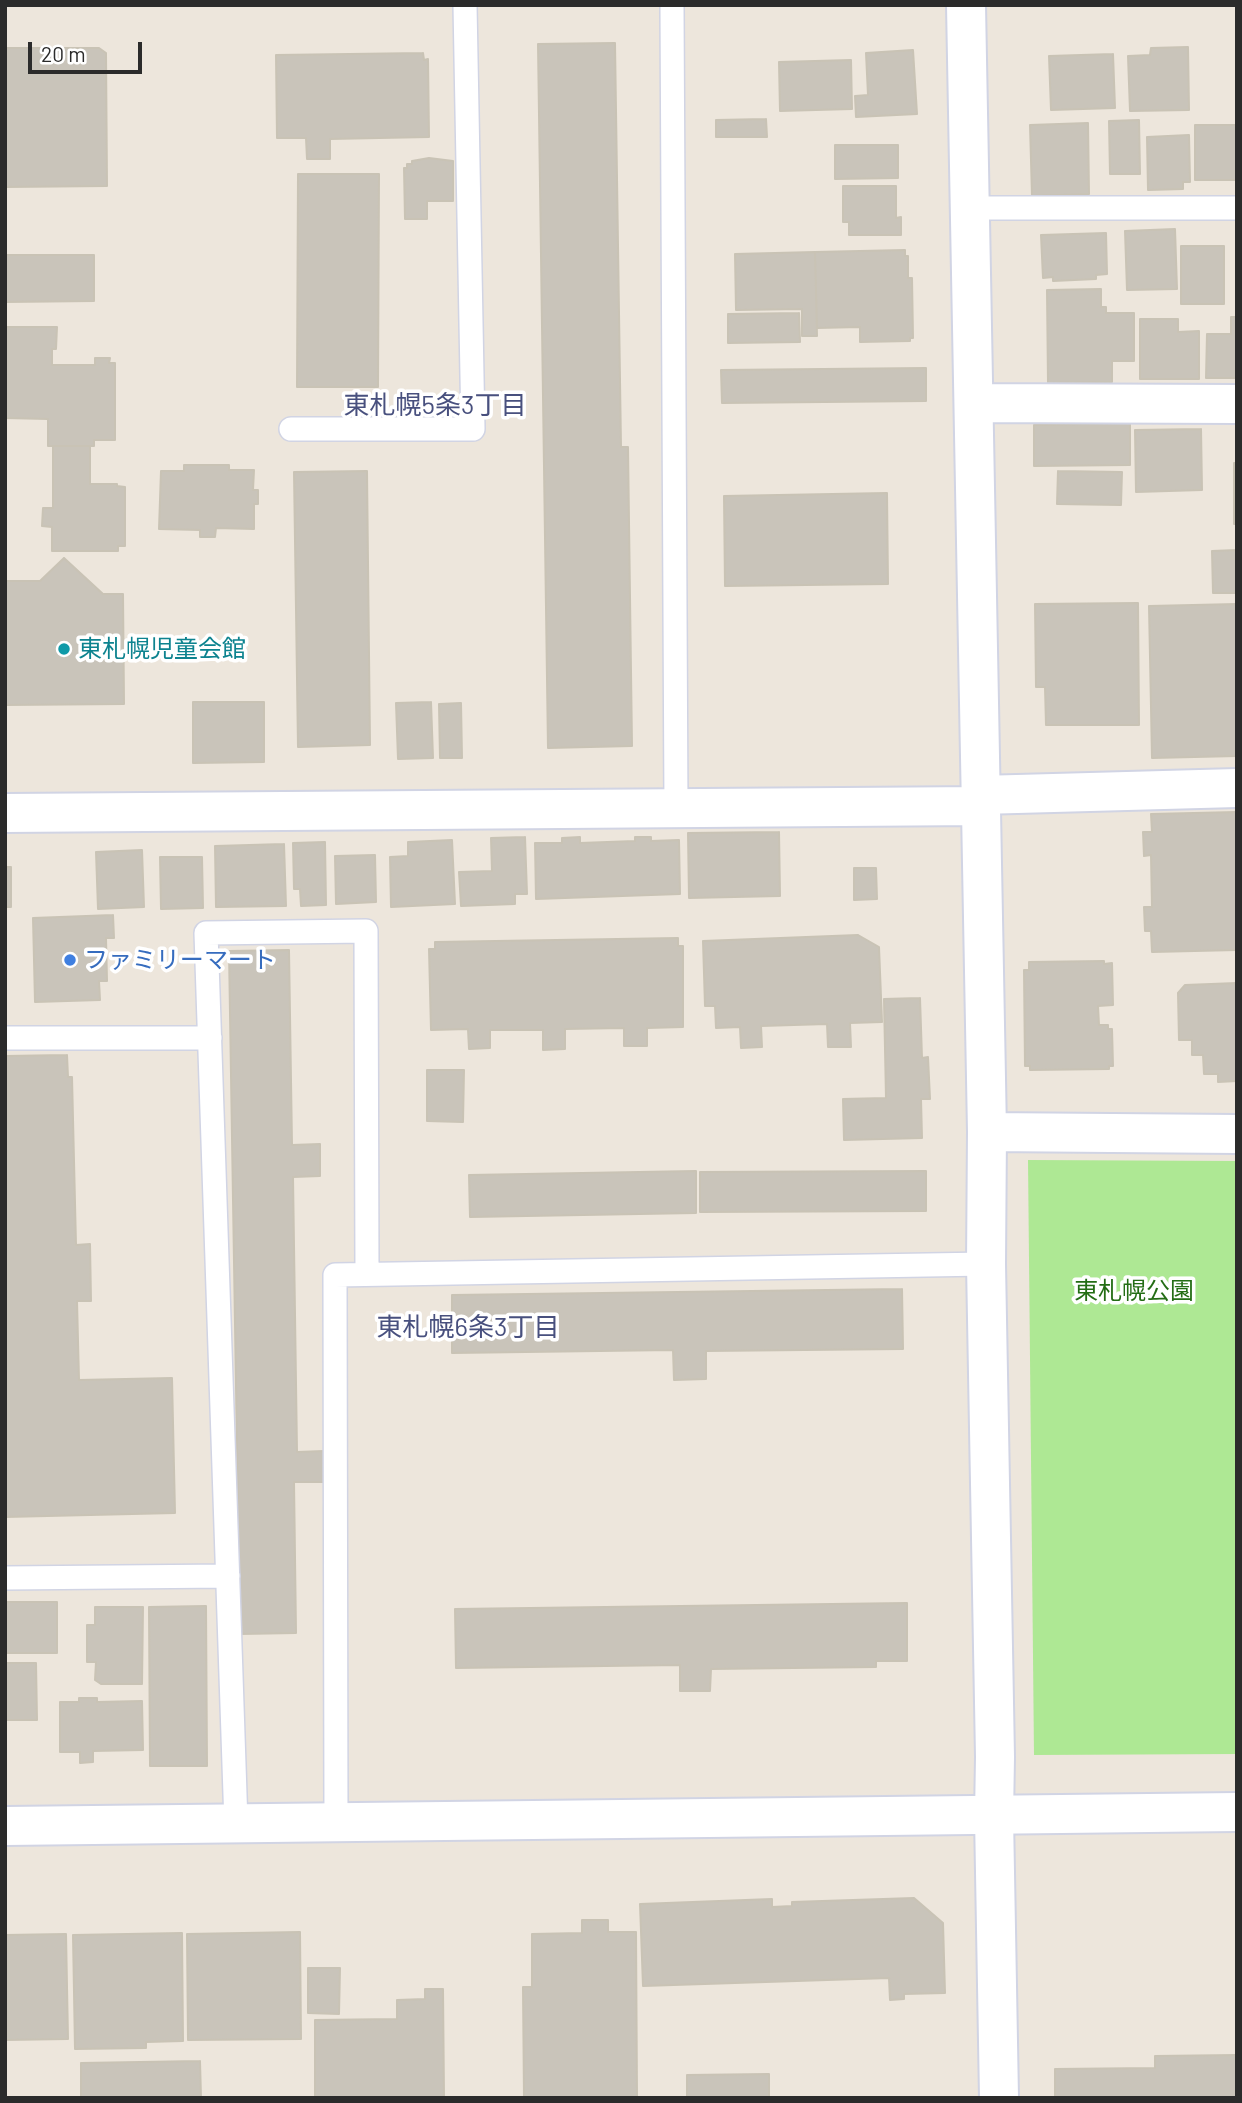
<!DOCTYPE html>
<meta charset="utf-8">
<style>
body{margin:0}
#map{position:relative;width:1242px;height:2103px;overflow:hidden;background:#ede6dc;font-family:Barlow,sans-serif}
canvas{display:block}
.frame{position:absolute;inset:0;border:7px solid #2b2b2b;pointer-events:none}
.scale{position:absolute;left:28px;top:42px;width:114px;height:32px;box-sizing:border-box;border:4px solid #2b2b2b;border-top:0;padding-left:9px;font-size:21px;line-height:24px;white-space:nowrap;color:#2b2b2b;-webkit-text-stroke:5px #fff;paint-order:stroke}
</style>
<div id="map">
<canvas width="1242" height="2103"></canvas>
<div class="frame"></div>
<div class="scale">20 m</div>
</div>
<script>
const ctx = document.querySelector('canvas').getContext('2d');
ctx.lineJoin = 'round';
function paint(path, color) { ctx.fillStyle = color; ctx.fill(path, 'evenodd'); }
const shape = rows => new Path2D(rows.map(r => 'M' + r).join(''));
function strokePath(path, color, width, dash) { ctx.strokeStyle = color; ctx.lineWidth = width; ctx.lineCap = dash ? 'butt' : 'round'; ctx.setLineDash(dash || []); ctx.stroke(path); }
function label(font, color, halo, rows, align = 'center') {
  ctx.font = font + ' Barlow,"Noto Sans JP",sans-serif'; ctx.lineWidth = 7; ctx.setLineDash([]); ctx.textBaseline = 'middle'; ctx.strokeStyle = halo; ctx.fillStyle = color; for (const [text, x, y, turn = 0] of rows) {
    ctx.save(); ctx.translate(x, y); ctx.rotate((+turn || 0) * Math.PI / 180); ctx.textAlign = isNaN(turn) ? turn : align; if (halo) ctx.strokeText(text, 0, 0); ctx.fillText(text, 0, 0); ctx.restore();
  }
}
paint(shape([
 [1028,1160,1237,1161,1237,1754,1034,1755]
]), '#aee894');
const building = shape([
 [615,43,621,447,628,447,632,746,548,748,538,44,615,43],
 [1188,47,1189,110,1130,111,1128,56,1150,55,1151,48,1188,47],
 [5,48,99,48,106,53,107,186,5,187,5,48],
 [913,50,917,114,856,117,855,96,868,95,866,53,913,50],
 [423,53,424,60,428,59,429,137,330,139,330,159,307,159,306,138,277,138,276,55,423,53],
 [1113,54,1115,108,1051,110,1049,56,1113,54],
 [851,60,852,109,780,111,779,62,851,60],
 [766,119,767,137,716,137,716,120,766,119],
 [1139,120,1140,174,1110,174,1109,121,1139,120],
 [1088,123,1089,194,1032,196,1030,125,1088,123],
 [1195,125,1237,125,1237,180,1195,180,1195,125],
 [1189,135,1190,182,1183,182,1183,189,1148,190,1147,137,1189,135],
 [835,145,898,145,898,178,835,179,835,145],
 [429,158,453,161,453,201,427,201,427,219,405,219,404,168,407,168,407,164,412,164,412,161,429,158],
 [298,174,379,174,378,387,297,387,298,174],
 [843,186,896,186,896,218,901,217,901,235,849,235,849,222,843,222,843,186],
 [1175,229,1177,289,1127,290,1125,231,1175,229],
 [1106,233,1107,274,1096,275,1096,279,1053,281,1053,277,1043,278,1041,235,1106,233],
 [1181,246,1224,246,1224,304,1181,304,1181,246],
 [905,250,905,256,908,256,908,278,912,278,913,338,910,338,910,341,860,342,860,327,817,328,815,252,905,250],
 [815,252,817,336,802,336,802,309,736,310,735,254,815,252],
 [5,255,94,255,94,301,5,302,5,255],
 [1101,289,1101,307,1106,307,1106,313,1134,313,1134,361,1112,361,1112,382,1048,383,1047,290,1101,289],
 [799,313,800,342,728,343,728,314,799,313],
 [1231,317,1237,317,1237,378,1206,378,1207,334,1231,334,1231,317],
 [1140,319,1178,319,1178,332,1199,331,1199,379,1140,379,1140,319],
 [5,327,57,327,56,349,52,349,52,365,95,365,95,358,110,358,109,363,115,363,115,440,94,440,94,446,48,446,48,419,5,418,5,327],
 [926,368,926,401,722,403,721,370,926,368],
 [1130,423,1130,465,1034,466,1034,425,1130,423],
 [1201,429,1202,490,1136,492,1135,430,1201,429],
 [53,446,90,446,90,484,117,484,117,486,125,487,125,546,118,546,118,551,52,551,52,527,42,526,43,508,53,508,53,446],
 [1234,463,1237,463,1237,524,1234,524,1234,463],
 [184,465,229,465,229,470,254,470,253,490,258,490,258,504,254,504,254,529,216,528,215,537,200,537,200,530,159,529,161,471,184,471,184,465],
 [367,471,370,745,298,747,294,472,367,471],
 [1058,471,1122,472,1121,505,1057,504,1058,471],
 [887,493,888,584,725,586,724,496,887,493],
 [1237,550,1237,593,1213,593,1212,551,1237,550],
 [64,558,103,594,123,594,124,704,5,705,5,581,40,581,64,558],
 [1138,603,1139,725,1046,725,1045,687,1036,687,1035,604,1138,603],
 [1237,604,1237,756,1152,758,1149,606,1237,604],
 [193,702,264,702,264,762,193,763,193,702],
 [431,702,433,758,398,759,396,703,431,702],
 [461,703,462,758,440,758,439,704,461,703],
 [1237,812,1237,950,1152,952,1151,931,1145,931,1144,907,1152,907,1151,855,1144,856,1143,832,1152,832,1151,814,1237,812],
 [779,832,780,896,689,898,688,833,779,832],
 [525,837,527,894,515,894,515,904,461,906,459,872,492,871,491,838,525,837],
 [580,837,580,843,635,841,635,837,651,837,651,841,679,840,680,894,536,899,535,843,562,843,562,838,580,837],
 [452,840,455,904,391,907,390,857,408,856,408,842,452,840],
 [325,842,326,905,301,906,300,889,294,889,293,843,325,842],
 [284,844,286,906,216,907,215,846,284,844],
 [142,850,144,907,98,909,96,852,142,850],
 [375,855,376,902,336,904,335,856,375,855],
 [160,857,202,857,203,908,161,909,160,857],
 [5,867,11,867,11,907,5,907,5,867],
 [854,868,876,868,877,899,854,900,854,868],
 [113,915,114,938,106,938,107,981,99,981,100,1000,35,1002,33,918,113,915],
 [858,935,879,947,882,1022,850,1023,851,1047,828,1047,827,1024,761,1026,762,1047,741,1048,740,1027,716,1028,715,1006,705,1006,703,941,858,935],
 [678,938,678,946,683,946,683,1027,647,1028,647,1046,624,1046,624,1028,565,1029,565,1049,543,1050,543,1030,490,1030,490,1048,469,1049,468,1029,431,1030,429,949,435,949,435,942,678,938],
 [289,950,292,1145,320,1144,320,1176,293,1177,297,1452,324,1451,325,1482,294,1482,296,1633,240,1634,229,951,289,950],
 [1104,961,1104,964,1112,963,1113,1005,1098,1006,1099,1025,1108,1025,1108,1029,1112,1029,1113,1066,1109,1066,1109,1069,1030,1070,1030,1066,1025,1066,1024,970,1029,970,1029,962,1104,961],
 [1237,983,1237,1081,1218,1082,1218,1074,1204,1074,1203,1055,1192,1055,1192,1040,1179,1040,1178,993,1185,985,1237,983],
 [920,998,922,1058,928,1057,930,1099,921,1099,922,1138,844,1140,843,1099,886,1098,884,999,920,998],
 [67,1055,68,1077,72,1077,76,1245,90,1244,91,1301,77,1301,79,1380,172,1378,175,1513,5,1517,5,1056,67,1055],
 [427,1070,464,1070,463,1122,427,1121,427,1070],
 [696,1171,696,1213,470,1217,469,1175,696,1171],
 [926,1171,926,1211,700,1212,700,1172,926,1171],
 [902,1289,903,1349,706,1351,706,1379,674,1380,673,1350,452,1353,452,1295,902,1289],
 [5,1602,57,1602,57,1653,5,1653,5,1602],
 [907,1603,907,1661,876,1661,876,1667,711,1669,710,1691,680,1691,680,1665,456,1668,455,1609,907,1603],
 [206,1606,207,1766,150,1766,149,1607,206,1606],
 [95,1607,143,1607,142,1684,101,1684,95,1680,96,1662,87,1662,87,1625,95,1625,95,1607],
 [5,1663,36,1663,37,1720,5,1720,5,1663],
 [79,1698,97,1698,97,1702,142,1701,143,1750,93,1751,93,1762,80,1763,80,1752,60,1752,60,1702,79,1702,79,1698],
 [914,1898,943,1923,945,1993,904,1994,904,1999,890,2000,889,1978,643,1986,640,1904,772,1899,772,1907,792,1906,792,1902,914,1898],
 [582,1920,608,1920,608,1932,636,1932,637,2098,524,2098,523,1987,532,1987,532,1934,582,1933,582,1920],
 [300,1932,301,2039,188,2040,187,1934,300,1932],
 [182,1933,183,2041,146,2042,146,2048,75,2049,73,1935,182,1933],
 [66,1934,68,2039,5,2040,5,1935,66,1934],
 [308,1968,340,1968,339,2014,308,2013,308,1968],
 [425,1989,443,1989,444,2098,315,2098,315,2020,397,2019,397,2000,425,1999,425,1989],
 [1237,2055,1237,2098,1055,2098,1055,2069,1155,2068,1155,2056,1237,2055],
 [200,2061,201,2098,81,2098,81,2063,200,2061],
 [769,2074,769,2098,687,2098,687,2075,769,2074]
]);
paint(building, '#c9c4ba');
strokePath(building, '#c9c3b5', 2);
const service = shape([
 [672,5,676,808],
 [972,208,1237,208],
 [291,429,473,429,465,5],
 [5,1038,210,1038],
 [5,1578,228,1576],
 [336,1823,335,1275,986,1264],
 [236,1824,206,933,366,931,367,1274]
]);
const minor = shape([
 [966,5,987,1132,986,1264,995,1757,994,1816,999,2098],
 [975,403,1237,404],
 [980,795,1237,788],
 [5,813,981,806],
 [987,1132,1237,1134]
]);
const tertiary = shape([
 [5,1826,1237,1812]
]);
strokePath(service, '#d1d4e4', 26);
strokePath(minor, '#d1d4e4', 42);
strokePath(tertiary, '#d1d4e4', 42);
strokePath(service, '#fff', 23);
strokePath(minor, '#fff', 38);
strokePath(tertiary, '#fff', 38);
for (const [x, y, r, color] of [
 [64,649,7,"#0f9aa8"],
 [70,960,7,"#3f7fe0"]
]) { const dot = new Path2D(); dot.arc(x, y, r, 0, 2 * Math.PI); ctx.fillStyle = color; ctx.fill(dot); strokePath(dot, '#fff', 2.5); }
label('24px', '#0d838f', '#fff', [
 ["東札幌児童会館",78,649]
], 'left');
label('24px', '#366cbe', '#fff', [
 ["ファミリーマート",84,960]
], 'left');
label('24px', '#246d15', '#fff', [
 ["東札幌公園",1134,1291]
]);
label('26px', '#48507e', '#fff', [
 ["東札幌5条3丁目",435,405],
 ["東札幌6条3丁目",468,1327]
]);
</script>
